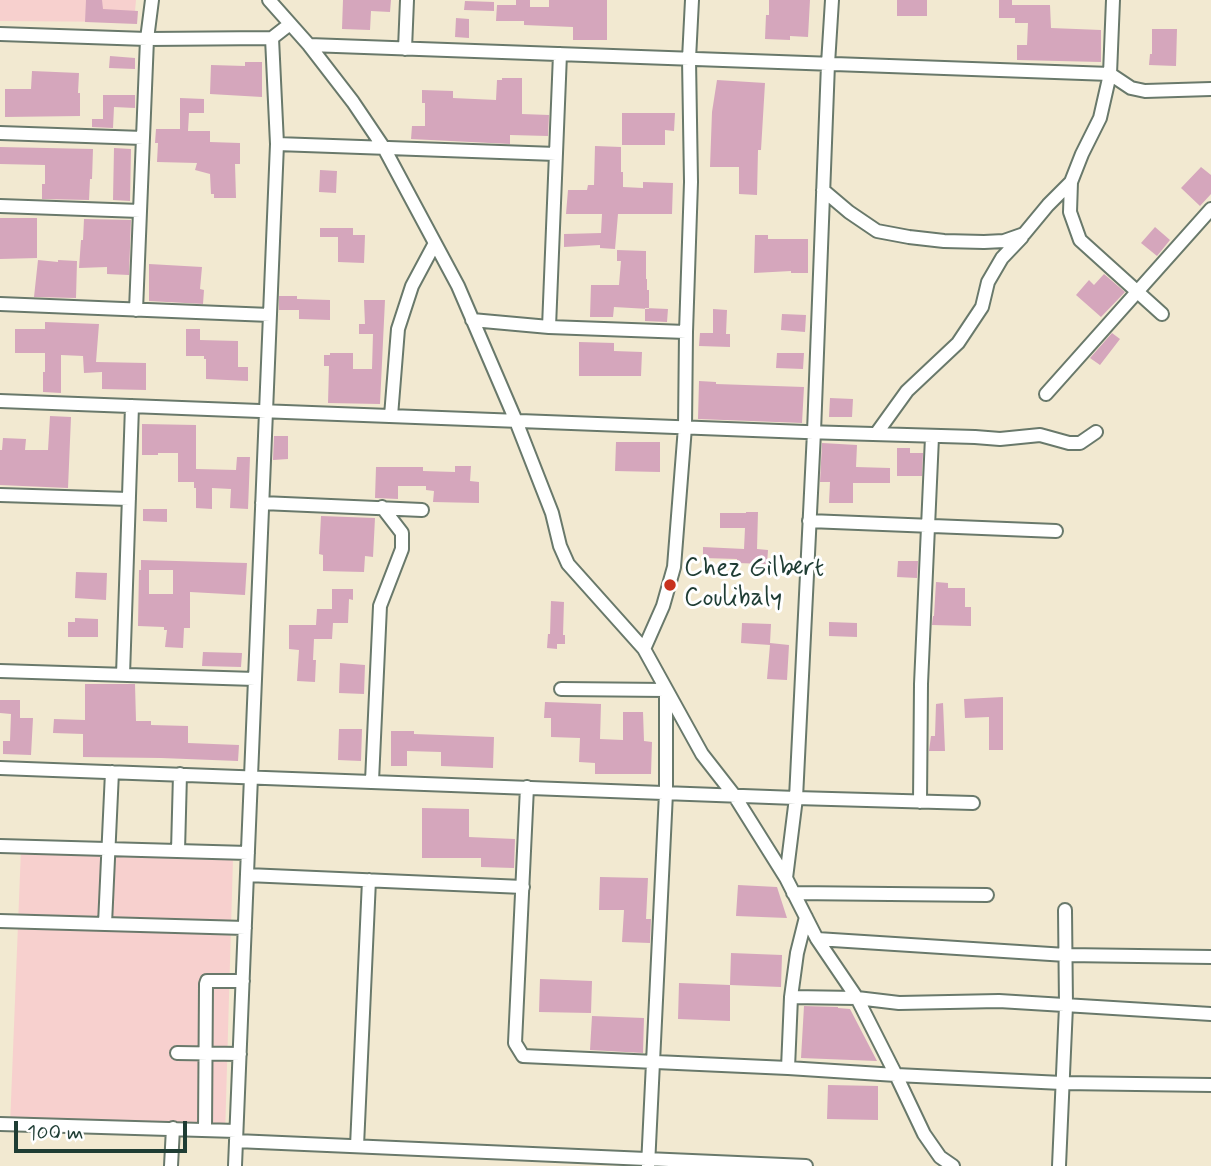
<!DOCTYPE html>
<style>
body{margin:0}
#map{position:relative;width:1211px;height:1166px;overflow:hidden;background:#f2e9d1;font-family:Mynerve,sans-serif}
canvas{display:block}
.scale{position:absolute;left:14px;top:1121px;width:173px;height:32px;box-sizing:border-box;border:4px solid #1f3d34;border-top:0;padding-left:9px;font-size:21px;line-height:24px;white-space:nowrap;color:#1f3d34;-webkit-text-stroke:5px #fff;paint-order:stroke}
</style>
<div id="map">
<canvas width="1211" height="1166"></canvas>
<div class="scale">100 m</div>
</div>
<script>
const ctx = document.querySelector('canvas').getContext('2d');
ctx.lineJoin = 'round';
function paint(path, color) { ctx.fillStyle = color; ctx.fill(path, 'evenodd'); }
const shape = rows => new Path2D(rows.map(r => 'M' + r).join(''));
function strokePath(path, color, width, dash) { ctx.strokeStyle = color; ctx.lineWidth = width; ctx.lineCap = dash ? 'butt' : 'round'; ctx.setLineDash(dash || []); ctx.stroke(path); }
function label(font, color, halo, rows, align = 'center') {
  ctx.font = font + ' Mynerve,sans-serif'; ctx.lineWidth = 6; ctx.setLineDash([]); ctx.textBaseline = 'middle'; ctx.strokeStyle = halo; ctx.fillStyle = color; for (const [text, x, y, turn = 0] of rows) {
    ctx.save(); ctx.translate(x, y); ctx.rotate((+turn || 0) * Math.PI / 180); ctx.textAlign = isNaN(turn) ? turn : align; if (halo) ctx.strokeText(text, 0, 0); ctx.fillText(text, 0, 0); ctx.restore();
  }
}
paint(shape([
 [0,0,136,0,134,22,0,21],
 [21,849,233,858,225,1136,10,1126]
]), '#f7d0ce');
paint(shape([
 [86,0,102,0,103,9,138,11,137,24,85,22],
 [343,0,391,0,390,12,371,11,370,30,342,29],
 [516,0,530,0,530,7,549,7,549,0,607,0,607,40,573,40,573,27,524,25,524,21,496,21,497,5,516,5],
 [769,0,810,0,808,37,790,36,790,40,765,39,766,15,769,15],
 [897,0,927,0,927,16,897,16],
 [999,0,1012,0,1012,5,1050,5,1051,28,1101,30,1101,62,1017,60,1017,45,1027,45,1028,23,1015,23,1015,18,999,18],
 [465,1,494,2,494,11,464,10],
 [456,18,469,19,469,38,455,37],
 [1152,29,1177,29,1176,66,1149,65,1150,54,1152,54],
 [110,56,135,58,135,69,109,68],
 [245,62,262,62,262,97,210,94,211,65,245,66],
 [32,71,79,73,78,93,80,93,80,116,5,117,5,89,31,89],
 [502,78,522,78,522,114,549,115,548,136,510,135,510,144,411,139,412,126,425,126,425,103,422,103,422,90,453,91,453,98,496,100,497,80,502,80],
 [717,80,765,83,761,150,758,150,757,195,739,194,739,167,710,167,712,112],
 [103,95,135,95,135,108,114,107,113,128,92,127,92,119,103,119],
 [180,98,204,99,204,113,189,113,188,131,210,131,210,142,240,143,240,164,235,164,236,198,214,198,214,194,211,194,210,174,195,170,197,163,157,162,158,143,155,143,156,129,180,129],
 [622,113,675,113,674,131,665,130,665,145,622,145],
 [595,146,621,147,621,172,623,172,623,187,643,188,643,182,673,183,672,214,618,214,615,249,600,248,600,245,564,247,564,234,601,233,602,214,566,214,568,190,587,190,588,185,594,185],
 [0,147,93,149,92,179,90,179,89,200,42,199,42,184,45,184,45,165,0,164],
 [114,148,131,149,130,201,113,200],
 [1201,167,1211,175,1211,194,1200,206,1181,188],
 [320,170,337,171,336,193,319,192],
 [0,218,37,218,37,258,0,259],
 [84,219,131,220,129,275,107,274,107,267,79,268,81,240,83,240],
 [1155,227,1170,240,1157,256,1141,243],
 [320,228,353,228,353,235,365,235,364,263,338,262,338,237,320,237],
 [755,235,768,235,768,239,808,239,808,273,791,273,791,271,754,273],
 [617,250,646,251,646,279,647,279,647,290,649,290,649,309,614,307,613,317,590,317,591,285,619,285,621,261,617,261],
 [38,260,58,262,58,260,77,261,76,298,34,297],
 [149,264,202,267,200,289,204,290,203,304,149,301],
 [1104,274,1125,292,1101,317,1076,295,1089,280,1094,285],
 [279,296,297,296,297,299,330,300,330,320,299,319,299,310,279,310],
 [364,300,385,300,380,404,328,403,329,366,324,366,324,355,330,355,330,353,353,353,353,369,372,369,373,334,359,334,359,324,365,324],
 [645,308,668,309,667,322,645,321],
 [713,309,727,310,726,334,730,334,730,347,699,346,700,333,713,333],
 [782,314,806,315,805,332,781,330],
 [45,322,99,324,96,362,146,363,146,390,102,389,102,372,84,373,83,356,61,355,61,393,43,392,43,372,45,372,45,353,15,353,15,329,45,329],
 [186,329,200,329,200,340,238,341,238,367,248,367,248,381,206,379,206,359,204,359,204,356,186,356],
 [1112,333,1120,339,1100,365,1090,358],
 [579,342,614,343,614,351,642,352,641,376,579,376],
 [777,353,804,353,803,369,776,368],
 [699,381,716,382,716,384,804,387,802,423,698,419],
 [830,398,853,399,852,417,829,417],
 [50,416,71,417,68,488,0,485,0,450,2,450,3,438,26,439,25,450,48,450],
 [142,424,196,425,196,469,236,470,237,457,250,457,248,509,230,508,231,489,212,488,212,509,196,508,196,488,194,488,194,482,178,482,178,453,158,453,158,455,142,455],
 [274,436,288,436,288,459,273,460],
 [616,442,660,442,660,472,615,471],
 [822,443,857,445,856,467,890,468,890,483,853,483,853,503,829,503,830,482,820,482],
 [897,448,910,448,910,453,923,453,922,476,897,476],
 [455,466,471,466,470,481,479,482,479,503,433,502,434,491,426,490,426,486,398,486,398,499,375,498,376,467,423,467,423,471,455,472],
 [143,509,167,509,167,522,143,521],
 [746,512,758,512,757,549,768,550,767,564,737,563,737,559,703,558,703,547,744,549,745,528,720,528,720,513,746,513],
 [321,516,375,518,373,557,365,556,364,572,323,571,323,555,319,554],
 [141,560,247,563,245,595,190,592,190,628,184,628,183,648,165,647,167,630,164,630,164,627,138,626,139,570,149,570,149,594,173,594,173,570,141,570],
 [898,561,918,561,917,578,897,577],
 [76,572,107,573,106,600,75,598],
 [936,582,948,583,948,588,965,588,965,607,971,607,971,626,932,625,933,616,934,616],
 [332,589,353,589,353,600,349,599,348,623,333,623,332,639,314,639,313,660,316,660,315,682,297,681,299,650,289,649,289,625,316,625,317,609,332,609],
 [551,601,564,602,563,635,565,635,565,644,557,644,557,649,547,648,548,634,550,634],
 [75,618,98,619,98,637,68,637,68,622,75,622],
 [829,622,857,623,857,637,829,636],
 [742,623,771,624,770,643,789,645,787,680,767,679,770,645,741,643],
 [203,652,242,653,241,667,202,666],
 [340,663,365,665,364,694,339,693],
 [85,684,135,684,136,721,151,721,151,725,188,726,188,743,239,745,238,761,161,758,83,757,83,734,53,733,54,719,85,720],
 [1003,697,1003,750,989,750,989,717,965,718,964,699],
 [0,700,20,700,20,718,33,718,31,755,3,754,3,741,10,741,11,714,0,713],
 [545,702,601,704,600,739,623,740,623,712,643,712,644,741,652,742,651,774,595,774,595,763,579,762,580,738,551,737,551,718,544,718],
 [943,703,945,751,929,751,931,736,935,736,936,704],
 [339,729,362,729,361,761,338,760],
 [391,731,414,731,414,734,494,737,493,768,441,766,441,752,407,751,407,766,391,766],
 [422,808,469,809,469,837,515,839,514,868,481,867,481,858,422,858],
 [600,877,648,878,646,919,651,919,650,943,622,942,624,910,599,910],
 [738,885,777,887,787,918,736,916],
 [731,953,782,955,781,987,730,985],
 [540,979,592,981,591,1013,539,1012],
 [679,983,730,985,730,1021,678,1019],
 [804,1006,838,1007,838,1008,850,1009,877,1061,801,1058],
 [592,1016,644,1018,643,1053,590,1050],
 [828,1085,878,1086,878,1120,827,1119]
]), '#d5a6bc');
const minor = shape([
 [269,0,309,45,353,102,384,148,458,286,516,421,552,513,560,546,568,564,644,649,702,754,734,795,786,878,817,939,857,998,896,1075,924,1134,940,1157,953,1166],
 [1113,0,1110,74,1100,118,1082,154,1071,182,1070,212,1080,240,1162,314],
 [0,34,147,39,272,38,290,24],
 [309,45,1110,74,1131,88,1145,91,1211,89],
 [405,49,407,0],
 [0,133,143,138],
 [277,144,556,154],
 [823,190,849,212,877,231,909,237,944,241,984,242,1004,241,1024,234,1048,205,1071,182],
 [0,206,140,211],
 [0,304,270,315],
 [136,310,147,39,152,0],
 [472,320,549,327,686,332],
 [549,327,560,54],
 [1046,394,1211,209],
 [0,401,805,432,975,437,1000,439,1040,435,1069,443,1080,443,1096,432],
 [391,416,398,329,412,286,435,243],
 [876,434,907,391,958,343,982,307,988,282,1002,258,1022,237],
 [0,495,129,499],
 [262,503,422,510],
 [809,521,1056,531],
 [644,649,663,606,674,567,685,427,686,332,691,182,689,59,692,0],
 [0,671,255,679],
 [123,675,132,406],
 [561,689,666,690,666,793,648,1166],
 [0,768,796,798,973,803],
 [372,781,380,606,402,549,402,533,382,507],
 [527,787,515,1043,523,1056,788,1068,896,1075,1062,1083,1211,1085],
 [920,802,921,684,932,437],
 [0,846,248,853],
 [178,851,180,774],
 [247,875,523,887],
 [786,878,796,798,814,432,828,64,832,0],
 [793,893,987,895],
 [0,921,245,928],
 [105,924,112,772],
 [817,939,1066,955,1211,957],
 [791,997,857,998,899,1003,999,1001,1211,1014],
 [177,1053,240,1054],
 [788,1068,791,997,797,953,806,917],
 [0,1124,236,1131],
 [205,1130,206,984,207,981,243,981],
 [236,1141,806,1166],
 [357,1146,369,880],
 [171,1166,173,1128],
 [235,1166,277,144,272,38],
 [1059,1166,1066,1006,1065,910]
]);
strokePath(minor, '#69796b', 16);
strokePath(minor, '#fff', 12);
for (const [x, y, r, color] of [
 [670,585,7,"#c8321e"]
]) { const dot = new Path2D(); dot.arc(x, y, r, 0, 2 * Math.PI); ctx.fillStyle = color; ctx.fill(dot); strokePath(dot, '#fff', 2.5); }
label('26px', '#1f3d34', '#fff', [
 ["Chez Gilbert",684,570],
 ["Coulibaly",684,600]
], 'left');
</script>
